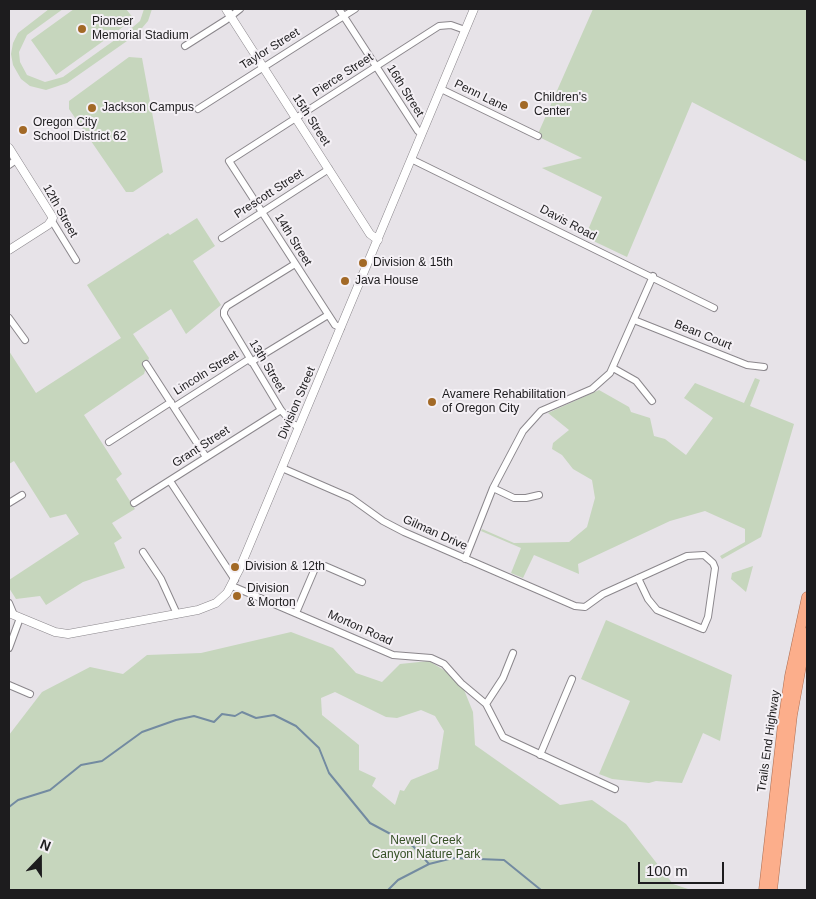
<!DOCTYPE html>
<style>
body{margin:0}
#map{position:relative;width:816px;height:899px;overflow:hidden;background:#e7e3e8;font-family:Arial,sans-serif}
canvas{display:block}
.frame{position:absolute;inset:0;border:10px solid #1d1c1e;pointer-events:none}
.north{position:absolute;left:15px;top:834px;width:50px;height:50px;-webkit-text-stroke:4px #f4f0f5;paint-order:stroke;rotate:22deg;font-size:14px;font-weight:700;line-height:20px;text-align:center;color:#1d1c1e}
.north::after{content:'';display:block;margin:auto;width:18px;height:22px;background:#1d1c1e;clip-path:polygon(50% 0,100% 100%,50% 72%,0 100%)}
.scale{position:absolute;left:638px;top:862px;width:86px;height:22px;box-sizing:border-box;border:2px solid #1d1c1e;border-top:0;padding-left:6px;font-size:15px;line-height:18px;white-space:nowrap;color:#1d1c1e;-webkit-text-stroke:4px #f4f0f5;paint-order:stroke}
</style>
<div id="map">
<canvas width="816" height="899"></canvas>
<div class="frame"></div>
<div class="north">N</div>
<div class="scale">100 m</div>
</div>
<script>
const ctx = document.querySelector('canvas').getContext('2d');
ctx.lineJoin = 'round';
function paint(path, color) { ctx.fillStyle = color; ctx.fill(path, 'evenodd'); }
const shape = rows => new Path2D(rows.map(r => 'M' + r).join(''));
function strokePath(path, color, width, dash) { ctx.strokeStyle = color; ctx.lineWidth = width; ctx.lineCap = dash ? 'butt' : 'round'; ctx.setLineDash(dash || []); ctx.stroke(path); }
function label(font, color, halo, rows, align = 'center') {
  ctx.font = font + ' Arial,sans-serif'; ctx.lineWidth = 4; ctx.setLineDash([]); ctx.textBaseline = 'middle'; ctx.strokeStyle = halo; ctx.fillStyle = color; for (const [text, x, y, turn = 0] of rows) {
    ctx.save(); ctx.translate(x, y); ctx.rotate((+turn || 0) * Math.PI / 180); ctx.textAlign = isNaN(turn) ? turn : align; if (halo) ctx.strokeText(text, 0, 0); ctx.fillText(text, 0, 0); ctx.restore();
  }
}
paint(shape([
 [49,9,63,9,27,35,19,52,20,62,27,75,45,82,63,77,133,27,140,21,144,9,152,9,148,21,137,34,67,83,46,90,30,86,21,79,13,65,11,54,13,43,18,33],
 [74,9,126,9,134,19,56,75,31,40],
 [593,9,807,9,807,162,692,102,627,257,585,237,602,197,542,168,582,158,537,136],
 [129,57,142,58,163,172,133,192,126,192,69,109,69,101],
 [197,218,215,246,193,261,221,305,186,334,171,309,133,334,149,358,144,374,84,415,122,474,116,479,135,509,112,523,122,538,114,543,125,568,83,582,46,605,40,596,16,599,9,588,9,580,79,534,66,514,50,518,14,461,9,464,9,351,36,393,121,338,87,285,168,233,170,235],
 [755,378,760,380,750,406,794,424,761,537,722,559,720,556,745,542,745,529,705,511,670,521,578,564,579,574,534,555,523,578,511,573,521,548,481,531,482,529,514,543,569,542,587,527,595,498,592,480,573,469,562,455,552,449,553,443,569,430,548,413,599,390,629,407,631,412,650,418,654,436,665,439,686,455,713,418,684,398,695,383,744,403],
 [753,566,746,592,731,579,732,573],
 [606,620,732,675,720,741,703,733,682,783,656,781,649,783,612,779,599,774,630,701,581,679],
 [291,632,333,648,356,673,382,682,400,664,429,661,460,680,473,712,475,745,560,805,592,800,626,824,673,884,691,890,9,890,9,735,42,692,90,667,123,674,147,655,201,653],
 [335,692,386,717,397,718,421,710,435,716,444,731,438,769,411,780,404,791,400,790,395,805,372,786,376,778,359,770,359,745,322,715,321,698]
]), '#c6d6bd');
strokePath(shape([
 [9,807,18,800,50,790,81,765,102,761,142,732,176,720,194,716,214,722,222,714,235,716,242,712,256,718,274,715,296,726,319,748,329,773,370,823,413,846,429,864],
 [388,890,398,880,429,864,453,858,504,860,541,890]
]), '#738ba1', 2);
const minor = shape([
 [339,9,418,131,422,133],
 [185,46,226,20,240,9],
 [441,89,538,136],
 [198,109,355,9],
 [411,159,714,308],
 [9,165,16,160],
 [52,221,76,260],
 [222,238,329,169],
 [295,264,227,306,224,311,224,315,281,410,293,424,299,427],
 [9,318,25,340],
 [634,320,747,365,764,367],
 [341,328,335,325,229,161,439,26,451,25,465,30],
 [251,362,328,315],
 [146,364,206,457],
 [613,368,636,381,652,401],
 [174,407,249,359],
 [109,442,171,402],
 [282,468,351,498,383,521,404,532,575,606,585,607,603,594,687,556,704,555,713,563,715,568,708,617,703,629,657,610,648,599,638,578],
 [170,481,235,580],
 [493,488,514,498,526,498,539,495],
 [9,503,22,495],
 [134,503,281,410],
 [143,552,161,579,177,614],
 [465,559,493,488,523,431,541,411,592,389,610,373,653,276],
 [232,586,393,655,431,658,444,664,461,683,486,704,503,737,615,789],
 [9,603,14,615],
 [296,613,316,566,325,566,362,582],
 [9,648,20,618],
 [9,685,30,694],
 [486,704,503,678,513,653],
 [540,755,572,679]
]);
const tertiary = shape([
 [226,9,370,234,378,240],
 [9,148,53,218,48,225,9,250],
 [9,613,55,632,68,634,198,610,216,603,227,593,239,570,474,9]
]);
const trunk = shape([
 [764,890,783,724,790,676,807,597],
 [772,890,792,715,807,633]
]);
strokePath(minor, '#8b878c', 8);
strokePath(tertiary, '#8b878c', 9);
strokePath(trunk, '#ad6e52', 11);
strokePath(minor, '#fff', 6);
strokePath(tertiary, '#fff', 8);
strokePath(trunk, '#fcae8b', 10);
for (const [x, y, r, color] of [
 [82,29,5,"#a26926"],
 [524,105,5,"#a26926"],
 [92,108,5,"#a26926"],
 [23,130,5,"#a26926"],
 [363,263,5,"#a26926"],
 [345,281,5,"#a26926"],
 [432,402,5,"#a26926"],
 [235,567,5,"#a26926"],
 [237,596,5,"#a26926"]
]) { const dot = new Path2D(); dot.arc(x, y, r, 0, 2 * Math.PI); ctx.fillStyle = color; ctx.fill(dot); strokePath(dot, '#f4f0f5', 2); }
label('12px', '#1d1c1e', '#f4f0f5', [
 ["Pioneer",92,22],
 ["Memorial Stadium",92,36],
 ["Children's",534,98],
 ["Center",534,112],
 ["Jackson Campus",102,108],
 ["Oregon City",33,123],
 ["School District 62",33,137],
 ["Division & 15th",373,263],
 ["Java House",355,281],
 ["Avamere Rehabilitation",442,395],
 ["of Oregon City",442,409],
 ["Division & 12th",245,567],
 ["Division",247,589],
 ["& Morton",247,603]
], 'left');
label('12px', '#1d1c1e', '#f4f0f5', [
 ["Taylor Street",270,49,-32],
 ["Pierce Street",343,75,-33],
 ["16th Street",405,91,58],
 ["Penn Lane",481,96,26],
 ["15th Street",311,120,57],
 ["Prescott Street",269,194,-33],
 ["12th Street",60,211,61],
 ["Davis Road",568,223,28],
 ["14th Street",293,240,58],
 ["Bean Court",703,335,22],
 ["13th Street",267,366,59],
 ["Lincoln Street",206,373,-32],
 ["Division Street",297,403,-67],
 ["Grant Street",201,447,-33],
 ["Gilman Drive",435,533,24],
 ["Morton Road",360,628,24],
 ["Trails End Highway",769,741,-82]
]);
label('12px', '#354f25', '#f4f0f5', [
 ["Newell Creek",426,841],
 ["Canyon Nature Park",426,855]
]);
</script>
